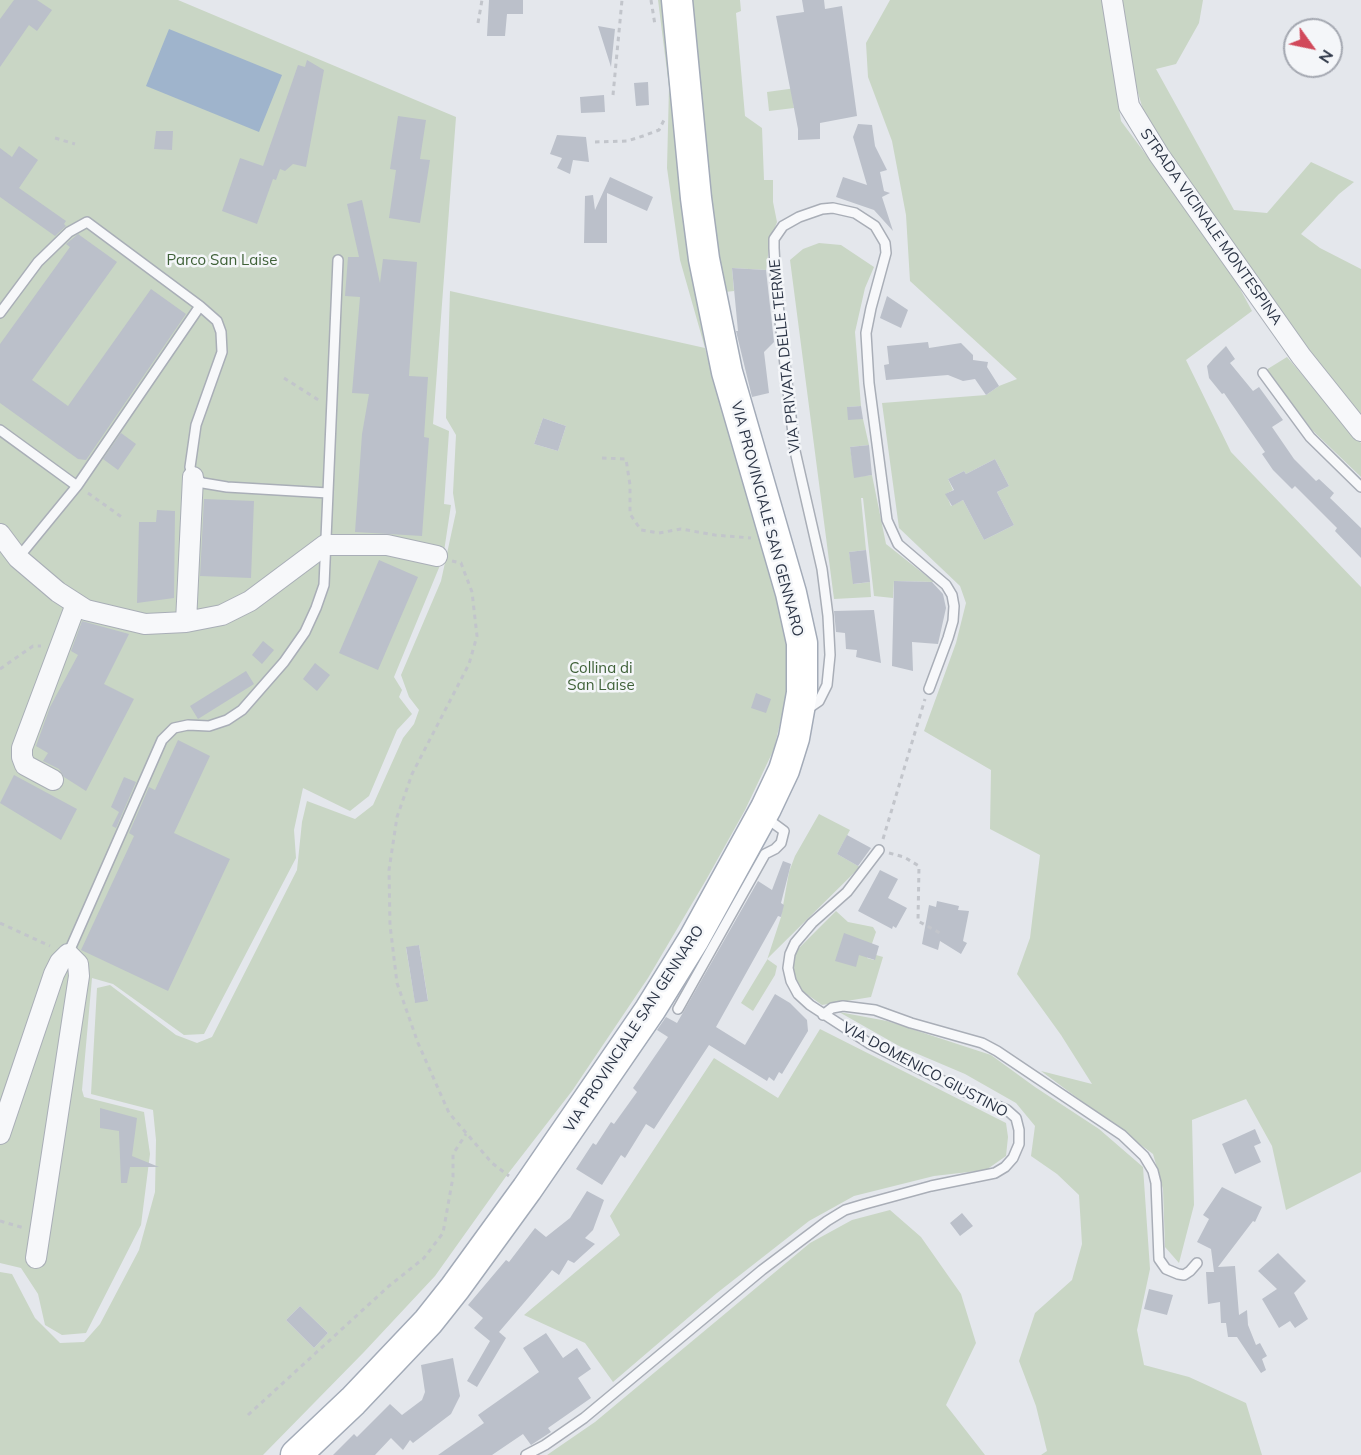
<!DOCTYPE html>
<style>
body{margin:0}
#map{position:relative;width:1361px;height:1455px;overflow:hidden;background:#e4e7ec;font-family:Mulish,sans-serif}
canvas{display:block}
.north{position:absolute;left:1283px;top:18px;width:60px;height:60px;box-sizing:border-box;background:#f4f6f9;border:2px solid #a4a8b1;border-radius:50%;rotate:123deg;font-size:16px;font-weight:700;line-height:24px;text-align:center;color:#2b3445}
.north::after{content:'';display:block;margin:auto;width:21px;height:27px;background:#d1495b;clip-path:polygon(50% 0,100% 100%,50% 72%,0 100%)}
</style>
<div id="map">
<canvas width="1361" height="1455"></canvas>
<div class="north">N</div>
</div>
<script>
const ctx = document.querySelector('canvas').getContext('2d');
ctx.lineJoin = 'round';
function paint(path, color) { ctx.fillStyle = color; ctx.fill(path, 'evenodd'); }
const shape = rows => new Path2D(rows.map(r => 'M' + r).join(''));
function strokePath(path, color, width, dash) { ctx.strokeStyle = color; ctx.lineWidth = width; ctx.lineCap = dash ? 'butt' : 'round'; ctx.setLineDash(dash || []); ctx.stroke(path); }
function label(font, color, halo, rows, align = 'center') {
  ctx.font = font + ' Mulish,sans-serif'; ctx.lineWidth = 5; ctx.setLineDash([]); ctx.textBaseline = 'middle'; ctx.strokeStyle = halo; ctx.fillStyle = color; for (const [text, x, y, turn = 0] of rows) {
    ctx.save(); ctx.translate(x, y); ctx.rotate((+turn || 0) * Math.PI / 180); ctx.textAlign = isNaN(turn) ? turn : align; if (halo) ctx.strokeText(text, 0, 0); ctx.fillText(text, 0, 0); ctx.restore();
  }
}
paint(shape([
 [0,0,178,0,456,117,433,424,449,431,444,504,451,505,443,558,394,677,402,690,399,697,412,714,397,730,369,796,350,811,303,788,294,830,296,858,204,1034,184,1035,113,984,92,978,82,1090,84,1097,144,1112,150,1154,141,1225,86,1333,62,1335,45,1325,38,1294,21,1268,0,1263],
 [658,0,670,0,706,298,705,348,723,415,778,596,787,646,786,697,774,749,745,810,706,880,648,978,572,1091,507,1175,435,1276,364,1352,263,1455,0,1455,0,1272,12,1274,35,1318,60,1343,84,1342,100,1324,139,1250,155,1192,156,1140,153,1110,91,1094,97,988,110,985,176,1035,197,1043,212,1037,297,870,302,822,307,801,355,819,373,805,403,738,414,724,419,710,409,697,401,675,441,581,456,512,453,493,456,435,446,418,450,291,705,348,680,260,667,168,669,87],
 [543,418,566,426,558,451,534,444],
 [419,945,428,1000,415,1002,406,948],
 [300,1306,328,1333,314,1348,286,1320],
 [688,0,740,0,741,11,736,13,745,116,762,128,764,180,773,180,773,202,777,222,770,241,766,270,732,268,734,291,725,292,723,275,714,275],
 [890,0,1102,0,1121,121,1225,261,1252,311,1186,360,1231,452,1361,587,1361,1172,1286,1210,1272,1146,1246,1099,1192,1120,1194,1205,1179,1263,1165,1247,1163,1189,1153,1154,1041,1071,1092,1084,1061,1035,1017,974,1030,938,1040,855,990,829,991,770,924,731,956,643,966,603,960,586,899,528,882,403,986,395,999,386,1017,379,910,281,906,215,892,141,868,77,866,43],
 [995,459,1009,486,997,492,1014,525,984,540,963,500,951,506,946,494,953,490,948,479,964,471,966,474],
 [1120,0,1203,0,1199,23,1176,64,1156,69,1234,210,1267,213,1311,162,1354,182,1339,194,1301,234,1320,248,1361,269,1361,416,1300,339,1147,123,1129,63],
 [796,88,798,101,793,102,794,108,769,111,767,92],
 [819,243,841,245,874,267,865,288,855,332,861,406,848,407,863,419,869,445,850,447,855,477,872,475,886,544,934,582,894,581,893,598,874,596,863,498,861,498,866,550,849,552,854,584,870,582,871,597,834,599,790,260,803,249],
 [1287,357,1361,443,1361,477,1312,430,1266,370],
 [819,814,850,830,837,854,860,867,767,959,777,966,775,975,753,1011,741,1003,767,960,781,917,789,872,795,856],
 [836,911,848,922,873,927,876,932,867,958,874,960,876,955,883,957,871,997,822,1005,798,988,792,973,793,958,799,948],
 [839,1012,887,1021,991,1055,1035,1087,1099,1129,1143,1167,1150,1269,1137,1330,1144,1365,1189,1377,1246,1403,1262,1455,1041,1455,1047,1451,1036,1406,1019,1361,1035,1313,1072,1280,1082,1244,1079,1195,1057,1174,1031,1156,1035,1126,1016,1103,965,1074,899,1046],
 [820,1029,1006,1123,1008,1137,1006,1156,986,1170,934,1176,854,1196,809,1221,717,1293,613,1382,585,1343,524,1315,620,1235,610,1216,714,1058,778,1098],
 [890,1210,921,1237,961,1294,976,1343,946,1405,985,1455,547,1455,595,1422,810,1243,852,1220]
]), '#c9d6c5');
paint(shape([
 [169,29,282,75,259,132,146,86]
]), '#9fb4cc');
paint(shape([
 [14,0,37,0,52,10,37,31,29,25,0,67,0,19],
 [489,0,523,0,523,14,507,14,505,36,487,36],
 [802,0,824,0,825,9,842,6,857,116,820,123,820,139,798,140,798,129,776,16,804,12],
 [598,26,615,29,611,67],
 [307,60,324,70,306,167,293,164,285,171,280,169,276,180,273,179,257,224,222,211,240,158,263,166,298,65,305,67],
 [648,82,649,105,636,106,634,83],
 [604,95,605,112,581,113,580,97],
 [398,116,426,120,420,159,430,160,420,223,389,218,396,170,390,169],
 [858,124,872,125,875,146,887,170,880,172,884,191,890,193,882,197,893,231,874,210,836,197,843,177,867,185,853,137],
 [156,131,173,131,172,150,154,149],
 [557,135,586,137,589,162,573,160,570,174,557,168,562,158,550,154],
 [19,146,38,160,19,188,66,221,64,224,66,226,55,236,0,197,0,148,12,157],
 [610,177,653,197,647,211,607,193,607,243,584,243,585,196,593,195,595,210],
 [362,200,380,283,383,259,417,262,409,376,428,377,424,437,429,438,422,536,355,532,362,434,369,394,352,393,360,297,345,296,348,257,359,257,347,204],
 [78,234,117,262,32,380,68,406,151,289,186,314,86,460,78,459,0,403,0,344,70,247,66,244],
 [732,268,766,270,774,342,764,352,769,393,752,397,736,331,738,331],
 [887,296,908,310,901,328,880,318],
 [928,342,929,348,961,343,973,355,973,360,988,362,987,367,999,386,986,395,975,379,963,381,948,375,886,380,884,365,889,364,887,346],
 [1226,346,1235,359,1230,363,1253,391,1259,387,1283,420,1272,427,1294,459,1316,481,1319,479,1334,493,1330,498,1361,528,1361,558,1335,531,1337,528,1295,486,1292,489,1273,470,1262,454,1265,452,1224,393,1222,394,1209,378,1207,366,1214,358],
 [861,406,863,419,848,420,847,407],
 [543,418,566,426,558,451,534,444],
 [121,433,136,444,118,470,103,459],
 [869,445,872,475,854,478,850,447],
 [995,459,1009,486,997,492,1014,525,984,540,963,500,952,506,945,494,954,490,948,479,964,471,966,474],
 [204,499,254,501,251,578,200,576],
 [157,510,175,511,174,598,137,603,139,522,156,522],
 [866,550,870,582,853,584,849,552],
 [379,560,418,577,378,670,339,653],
 [894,581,932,582,943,594,946,608,938,644,912,642,913,671,892,666],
 [874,610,881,663,856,657,857,650,846,649,845,633,836,632,834,611],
 [82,621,129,634,104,684,134,699,86,791,64,777,59,769,43,761,48,753,36,746,50,707,78,655,71,651],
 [263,641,274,650,262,664,252,655],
 [315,663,330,675,317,691,303,679],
 [246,671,254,684,198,719,190,706],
 [756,693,771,699,766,713,751,708],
 [178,740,210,756,174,833,230,859,168,991,81,950,134,836,129,833,149,787,155,790],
 [14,775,77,809,61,840,0,803],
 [124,777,136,782,116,828,112,826,119,812,111,807],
 [847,835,871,848,858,866,837,854],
 [783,861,791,864,781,903,784,905,781,917,778,916,716,1027,745,1045,775,994,790,1003,807,1020,808,1031,782,1074,779,1072,774,1081,769,1077,767,1081,709,1045,654,1129,646,1124,625,1158,621,1155,602,1185,576,1169,593,1143,596,1145,611,1122,614,1124,637,1092,633,1088,668,1037,657,1030,666,1017,677,1023,758,881,772,890],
 [880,870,898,879,888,898,907,908,896,928,893,926,892,929,858,911],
 [937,901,959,906,958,910,969,911,963,941,967,943,961,954,940,941,938,950,922,944,929,905,936,907],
 [844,933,879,946,875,960,859,955,856,967,835,961],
 [419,945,428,1001,415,1003,406,947],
 [100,1108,137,1118,132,1156,159,1167,130,1167,127,1183,121,1183,119,1131,100,1128],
 [1255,1129,1261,1143,1254,1146,1261,1162,1235,1174,1222,1144],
 [1222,1187,1262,1207,1255,1222,1253,1221,1218,1267,1235,1266,1239,1315,1247,1310,1248,1325,1256,1345,1260,1343,1267,1356,1262,1359,1266,1370,1261,1373,1237,1337,1228,1337,1226,1323,1221,1323,1220,1302,1208,1304,1206,1272,1214,1272,1211,1249,1197,1242,1209,1219,1203,1215],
 [587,1191,604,1200,593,1230,585,1238,595,1244,574,1263,568,1260,559,1275,552,1270,499,1332,506,1338,477,1387,467,1381,490,1341,474,1328,483,1318,468,1305,506,1260,509,1262,535,1228,546,1237,570,1218],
 [962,1213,973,1226,960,1236,950,1223],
 [1278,1253,1306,1281,1294,1293,1308,1319,1295,1328,1290,1321,1279,1328,1262,1299,1277,1289,1258,1271],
 [1149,1289,1173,1295,1167,1315,1144,1309],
 [300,1306,328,1333,314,1348,286,1320],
 [546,1333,563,1358,577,1348,591,1369,578,1378,591,1398,548,1428,551,1432,531,1445,523,1434,492,1455,438,1455,484,1423,478,1415,539,1372,523,1348],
 [453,1358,460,1396,451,1414,413,1443,410,1440,403,1450,391,1438,375,1455,333,1455,354,1434,357,1437,390,1404,402,1415,422,1400,425,1392,421,1365]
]), '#bbc0ca');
const lane = shape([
 [200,306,217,321,221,332,222,352,196,425,190,467,193,477,203,483,227,487,328,493],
 [0,313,38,262,69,232,87,222,200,306,77,486,0,430],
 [1263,373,1310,437,1361,487],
 [18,558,77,486],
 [806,710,819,701,827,685,830,655,828,616,822,569,795,451,776,287,774,248,774,239,783,226,799,217,822,209,833,208,855,213,875,226,885,243,886,253,871,308,866,333,869,383,887,520,898,544,946,585,952,595,954,606,953,621,948,638,929,689],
 [68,954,162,740,174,728,188,725,209,726,227,720,242,710,284,662,305,632,316,608,324,585,338,260],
 [678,1009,765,854,775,849,781,843,784,831,765,817],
 [823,1015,832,1008,843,1006,875,1010,911,1023,982,1043,997,1051,1122,1135,1144,1156,1153,1171,1156,1183,1159,1259,1166,1269,1178,1274,1184,1275,1190,1271,1197,1263],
 [526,1455,545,1445,584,1418,762,1270,827,1221,845,1210,865,1204,931,1186,995,1173,1005,1167,1013,1158,1019,1144,1019,1130,1016,1118,1007,1110,961,1090,870,1044,810,1005,798,994,791,981,788,968,790,954,795,943,812,923,847,892,879,850]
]);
const street = shape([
 [1112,0,1129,106,1159,155,1301,356,1361,431],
 [0,534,18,558,58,592,86,610,145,624,186,622,222,615,250,601,325,545,387,545,437,556],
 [186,622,193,477],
 [53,780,25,765,22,757,22,748,76,604],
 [0,1134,54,974,60,962,68,954,78,964,79,976,36,1258]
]);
const primary = shape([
 [296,1455,353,1401,428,1322,455,1288,527,1189,650,1010,694,939,766,808,784,770,794,738,802,693,802,643,791,593,727,372,704,259,696,198,677,0]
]);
strokePath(lane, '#a9aeb7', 12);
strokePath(street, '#a9aeb7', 22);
strokePath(primary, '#a3abb8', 33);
strokePath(shape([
 [651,0,655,25],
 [478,23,482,0],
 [613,95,622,0],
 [55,138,75,144],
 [595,142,627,141,643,136,659,130,665,118],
 [284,378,320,401],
 [602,458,626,459,630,485,630,514,641,530,659,533,681,529,715,535,751,538],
 [88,493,123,518],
 [452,561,461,563,472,592,477,636,469,664,412,774,397,817,389,870,390,925,397,983,418,1043,449,1113,492,1163,509,1176],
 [0,669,33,646,41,646],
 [883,839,925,699],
 [889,853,904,857,919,866,918,921,940,933],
 [0,923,50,946],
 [0,1221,24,1228],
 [248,1415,389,1286,424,1258,443,1233,453,1177,453,1154,466,1134]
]), '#c2c5cb', 3, [4.5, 4.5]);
strokePath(lane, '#f7f8fa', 9);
strokePath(street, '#f7f8fa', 20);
strokePath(primary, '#fff', 30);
label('15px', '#2b3445', '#f4f6f9', [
 ["STRADA VICINALE MONTESPINA",1211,227,55],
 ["VIA PRIVATA DELLE TERME",785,356,-96],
 ["VIA PROVINCIALE SAN GENNARO",767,519,75],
 ["VIA PROVINCIALE SAN GENNARO",634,1029,-57],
 ["VIA DOMENICO GIUSTINO",925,1070,28]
]);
label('15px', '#3f6138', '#f4f6f9', [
 ["Parco San Laise",222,260],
 ["Collina di",601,668],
 ["San Laise",601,685]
]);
</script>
